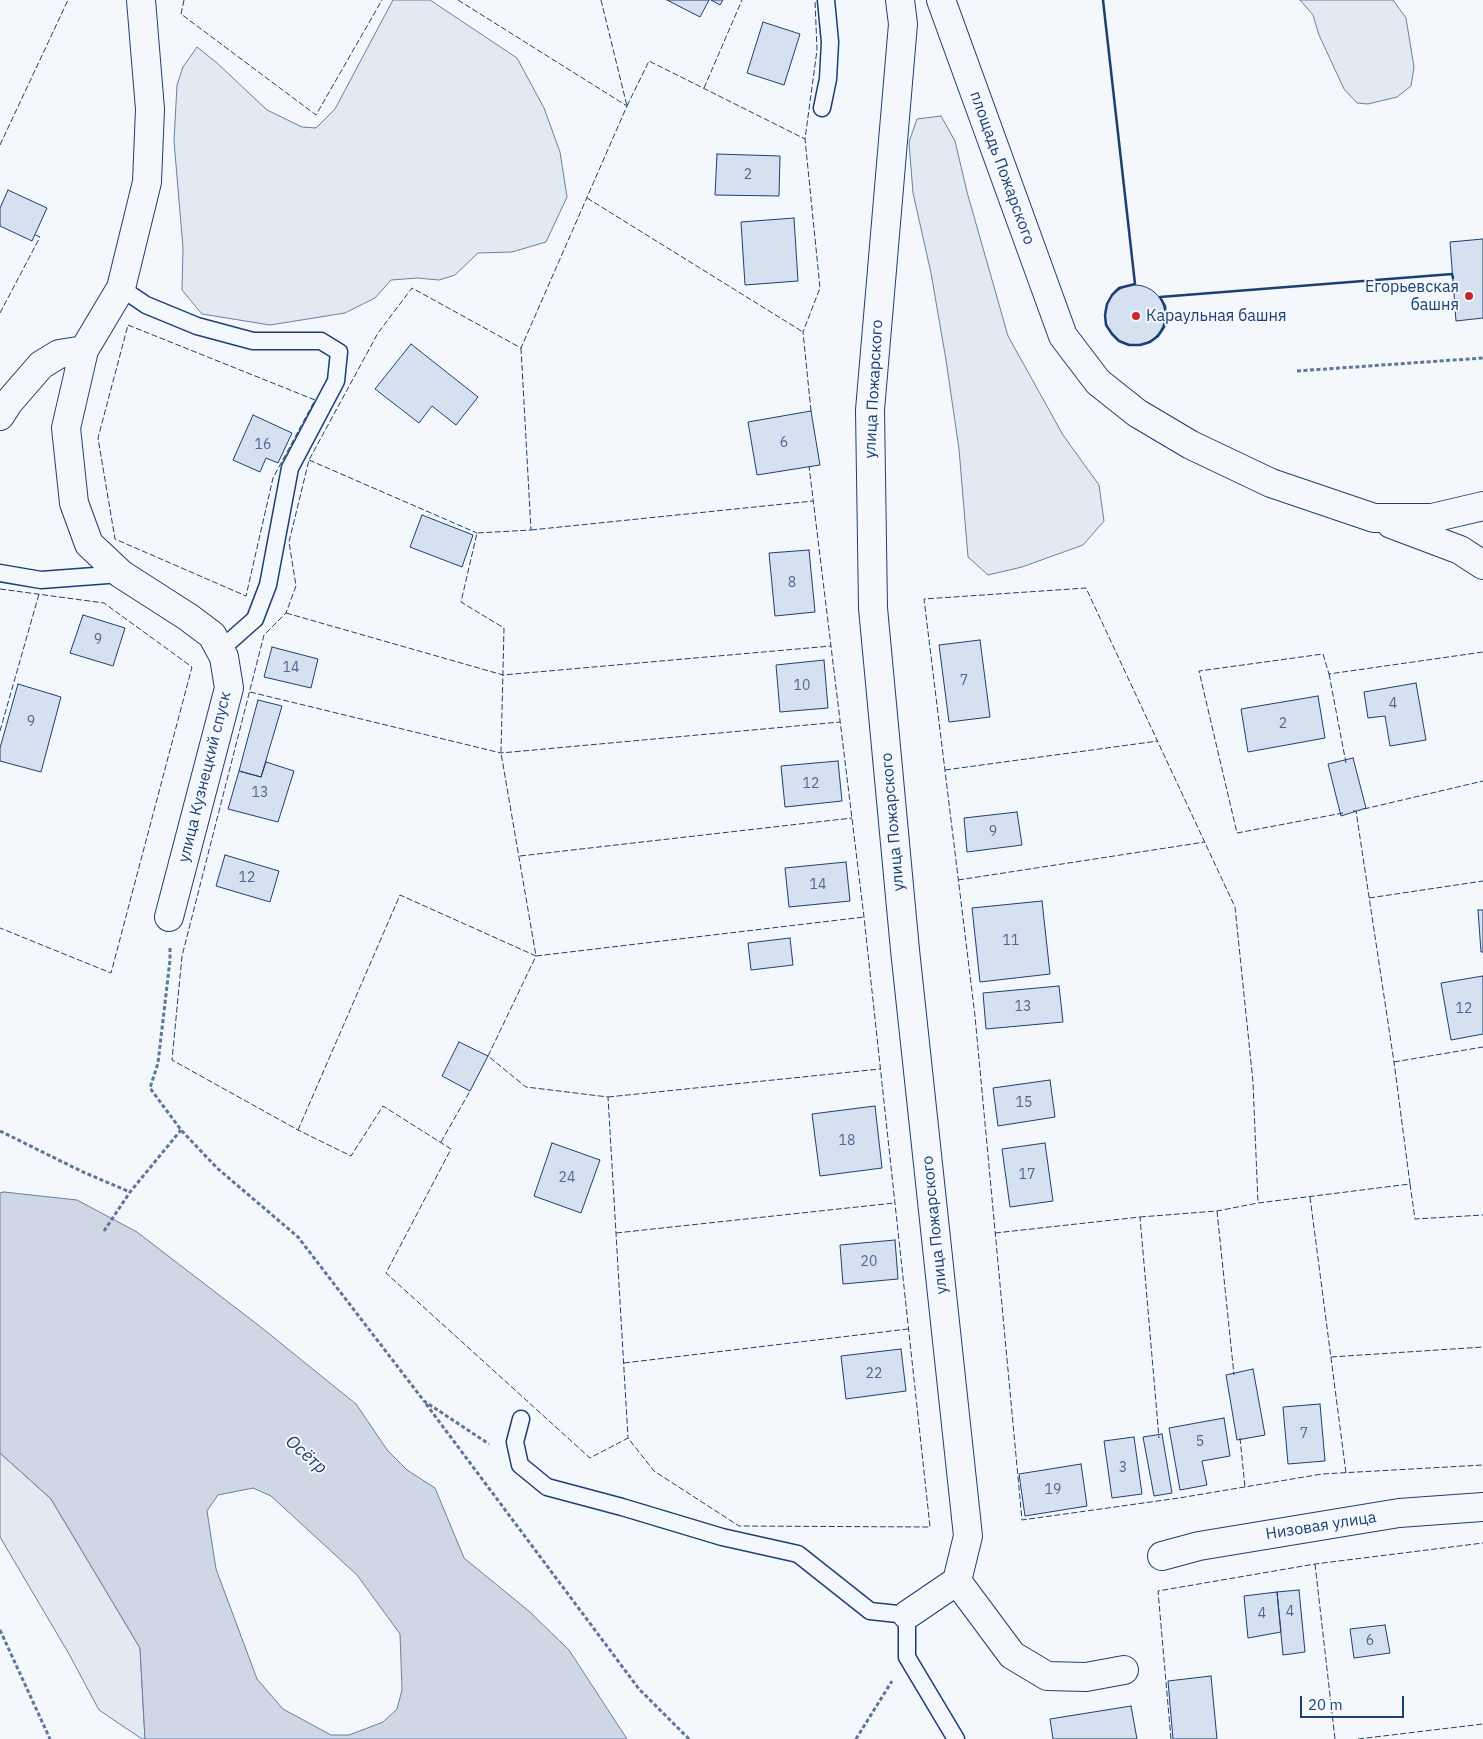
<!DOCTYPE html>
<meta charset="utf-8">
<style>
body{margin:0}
#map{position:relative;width:1483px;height:1739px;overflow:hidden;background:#f4f7fb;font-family:"IBM Plex Sans",sans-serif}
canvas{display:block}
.scale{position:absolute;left:1300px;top:1696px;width:104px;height:22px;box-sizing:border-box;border:2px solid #1d3f73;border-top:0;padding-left:6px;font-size:15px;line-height:18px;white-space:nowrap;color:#1d3f73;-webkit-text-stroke:4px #f4f7fb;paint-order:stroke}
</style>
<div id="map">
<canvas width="1483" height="1739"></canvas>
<div class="scale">20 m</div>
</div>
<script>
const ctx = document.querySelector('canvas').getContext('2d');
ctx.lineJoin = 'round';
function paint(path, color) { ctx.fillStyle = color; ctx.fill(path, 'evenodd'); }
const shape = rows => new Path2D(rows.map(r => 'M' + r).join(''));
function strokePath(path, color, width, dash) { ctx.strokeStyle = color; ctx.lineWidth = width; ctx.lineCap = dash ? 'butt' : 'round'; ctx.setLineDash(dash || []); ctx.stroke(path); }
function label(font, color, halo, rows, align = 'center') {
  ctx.font = font + ' "IBM Plex Sans",sans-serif'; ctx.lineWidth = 4; ctx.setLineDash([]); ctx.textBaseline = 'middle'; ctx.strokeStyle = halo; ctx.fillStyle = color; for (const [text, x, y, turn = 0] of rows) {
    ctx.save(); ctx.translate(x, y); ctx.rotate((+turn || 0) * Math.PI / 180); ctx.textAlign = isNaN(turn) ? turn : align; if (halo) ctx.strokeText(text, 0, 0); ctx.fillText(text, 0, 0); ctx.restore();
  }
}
const green = shape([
 [393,0,430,0,517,58,544,108,560,152,567,197,546,242,512,252,478,253,455,275,439,280,417,278,391,280,375,298,345,313,270,325,202,314,182,290,183,248,174,141,177,85,183,67,197,47,217,63,267,110,302,127,316,128,335,109,393,0],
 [1300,0,1393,0,1406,18,1414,67,1411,86,1397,97,1368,104,1357,103,1344,89,1319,35,1313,15,1300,0],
 [941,116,955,141,967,192,1008,336,1063,435,1099,485,1104,521,1083,545,1022,567,988,575,968,557,959,449,946,360,931,273,913,193,909,142,917,119,941,116],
 [0,1453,51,1499,140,1648,145,1739,142,1739,99,1710,69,1654,0,1537,0,1453]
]);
paint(green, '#e3e9f0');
strokePath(green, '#687fa3', 1);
const water = shape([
 [4,1192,77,1200,137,1232,262,1328,356,1404,388,1451,407,1470,435,1488,464,1558,530,1612,569,1650,627,1739,145,1739,140,1648,51,1499,0,1453,0,1193,4,1192],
 [253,1488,271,1496,357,1575,400,1634,402,1690,397,1709,383,1722,349,1735,331,1735,283,1709,257,1679,216,1569,207,1511,218,1495,253,1488]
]);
paint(water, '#cfd7e4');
strokePath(water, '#687fa3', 1);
const building = shape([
 [667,0,709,0,700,17,667,0],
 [711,0,723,0,720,5,711,0],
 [763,22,800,34,784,85,747,73,763,22],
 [717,154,780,156,779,196,715,195,717,154],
 [8,190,47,208,32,241,0,226,0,208,8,190],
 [794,218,798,281,745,285,741,222,794,218],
 [1483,239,1483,318,1456,321,1450,242,1483,239],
 '1105 315a30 30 0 1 1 60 0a30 30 0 1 1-60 0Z',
 [411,344,478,397,456,425,432,406,419,423,375,389,411,344],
 [811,411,820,465,757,475,748,422,811,411],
 [253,415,292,433,278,463,266,458,260,472,233,460,253,415],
 [422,515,473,535,462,567,410,547,422,515],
 [809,550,815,612,775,616,769,553,809,550],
 [83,615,125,628,113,666,70,653,83,615],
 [980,640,990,717,949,722,939,645,980,640],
 [272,647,318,659,311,688,264,677,272,647],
 [824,660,828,708,780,712,776,665,824,660],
 [1416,683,1426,740,1390,746,1385,716,1368,718,1364,692,1416,683],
 [18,684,61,697,41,772,0,761,0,748,18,684],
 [1318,696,1325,738,1248,752,1241,709,1318,696],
 [258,700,282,706,261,777,239,771,258,700],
 [1353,758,1366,808,1341,816,1328,764,1353,758],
 [838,761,842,801,785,807,781,766,838,761],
 [266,762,294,771,278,822,228,809,239,771,261,777,266,762],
 [1017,812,1022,845,967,852,964,818,1017,812],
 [225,855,279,871,270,902,216,886,225,855],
 [846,862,850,901,789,907,785,868,846,862],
 [1042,901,1050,974,980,982,972,908,1042,901],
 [1478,910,1483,910,1483,952,1481,952,1478,910],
 [790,938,793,965,751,970,748,943,790,938],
 [1483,976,1483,1034,1451,1040,1441,983,1483,976],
 [1059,986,1063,1022,986,1029,983,993,1059,986],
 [459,1042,488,1056,470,1091,442,1076,459,1042],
 [1050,1080,1055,1117,998,1126,993,1088,1050,1080],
 [875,1106,882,1168,820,1176,812,1114,875,1106],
 [552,1143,600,1160,581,1213,534,1196,552,1143],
 [1045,1143,1053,1201,1010,1207,1002,1149,1045,1143],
 [895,1240,898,1279,843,1284,840,1245,895,1240],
 [901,1349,906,1391,846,1399,841,1356,901,1349],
 [1253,1369,1265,1435,1237,1440,1226,1375,1253,1369],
 [1320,1404,1325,1461,1288,1464,1283,1407,1320,1404],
 [1224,1418,1230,1456,1202,1461,1207,1485,1180,1490,1169,1428,1224,1418],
 [1162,1434,1172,1493,1154,1496,1143,1437,1162,1434],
 [1134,1437,1142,1494,1112,1498,1104,1441,1134,1437],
 [1081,1464,1087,1506,1025,1516,1019,1474,1081,1464],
 [1299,1590,1305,1652,1283,1655,1277,1592,1299,1590],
 [1277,1592,1281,1632,1248,1638,1244,1596,1277,1592],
 [1385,1625,1390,1653,1354,1658,1350,1629,1385,1625],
 [1211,1676,1217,1739,1173,1739,1168,1681,1211,1676],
 [1131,1706,1137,1739,1053,1739,1050,1719,1131,1706]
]);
paint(building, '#d5e0f0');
strokePath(building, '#1d3f73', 1);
const service = shape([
 [822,108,828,79,830,42,826,0],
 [121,288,146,305,197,326,253,341,321,341,339,352,336,381,290,468,268,585,255,619,220,650],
 [0,573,41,580,121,574],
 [521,1419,515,1442,520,1465,547,1487,622,1507,722,1537,798,1554,870,1611,907,1615,907,1657,956,1739]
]);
const minor = shape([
 [141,0,150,109,147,182,121,288,84,350,66,428,74,503,89,544,121,574,188,617,212,635,224,657,229,688,169,917],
 [900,0,903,24,870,410,873,608,905,950,968,1536,957,1581,907,1615],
 [941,0,1063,336,1098,382,1137,413,1191,445,1271,483,1374,518,1432,518,1483,506],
 [0,416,9,402,41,365,59,354,84,350],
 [1391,524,1460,550,1483,565],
 [1162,1556,1199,1546,1399,1513,1483,1507],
 [957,1581,1012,1655,1047,1676,1086,1677,1124,1670]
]);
strokePath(service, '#1d3f73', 19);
strokePath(minor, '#1d3f73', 30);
strokePath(shape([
 [1297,371,1483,358],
 [170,948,170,960,158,1063,150,1088,181,1130,217,1168,298,1237,424,1401,489,1444],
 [0,1131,83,1172,130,1192],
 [104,1231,130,1192,181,1130],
 [426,1404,639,1689,689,1739],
 [0,1630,50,1739],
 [856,1739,892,1681]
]), '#5e769c', 3, [4, 2.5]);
strokePath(service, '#f4f7fb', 16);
strokePath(minor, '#f4f7fb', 28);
strokePath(shape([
 [184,0,181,14,316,115,382,0],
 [458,0,627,106,521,348,412,288,378,333,309,460,289,542,296,586,286,613,264,635,182,956,172,1060,298,1130,351,1156,383,1106,451,1149,386,1273,590,1458,628,1438,654,1471,739,1526,930,1527,864,917,809,466],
 [601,0,627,106],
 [704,88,742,0],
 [627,106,649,61,805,139],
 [0,145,68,0],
 [587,198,803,332],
 [0,313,40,237,33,234],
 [128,325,315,400,273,478,246,596,115,539,98,438,128,325],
 [521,348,531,530,477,533,461,602,504,628,501,753,536,956,864,917],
 [811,411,803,332,820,288,805,139,817,50,815,0],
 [309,460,477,533],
 [531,530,813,501],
 [0,589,104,603,192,667,111,973,0,928],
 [286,613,503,675,831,646],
 [1329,674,1346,763],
 [250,692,501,753,840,722],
 [0,731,39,594],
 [945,770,1158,741],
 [1364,809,1483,781],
 [1353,811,1356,811,1394,1062,1410,1184,1258,1203,1253,1082,1235,907,1086,588,924,599,975,1016,1022,1520,1179,1498,1322,1474,1483,1465],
 [1343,813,1237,833,1199,671,1323,654,1329,674,1483,652],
 [520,856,852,818],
 [958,880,1205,842],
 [1369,898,1483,881],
 [1394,1062,1483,1047],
 [608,1097,880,1069],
 [298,1130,400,895,536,956,488,1056,526,1087,608,1097,628,1438],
 [441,1142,470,1091],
 [1410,1184,1415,1219,1483,1215],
 [1310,1197,1346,1473],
 [1217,1211,1234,1375],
 [1140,1217,1217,1211,1258,1203],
 [616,1233,894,1203],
 [995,1233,1140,1217,1159,1438],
 [1331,1357,1483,1347],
 [624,1363,908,1329],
 [1240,1438,1245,1487],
 [1315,1564,1335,1739],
 [1171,1739,1158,1591,1315,1564,1483,1543],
 [1358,1739,1483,1724]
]), '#1d3f73', 1, [6, 2.5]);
strokePath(shape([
 [1103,0,1135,284,1119,288,1112,295,1107,304,1105,315,1106,325,1112,334,1119,341,1129,345,1140,345,1150,342,1158,336,1164,327,1166,317,1165,306,1160,297,1452,274,1453,278]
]), '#1d3f73', 2.5);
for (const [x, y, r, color] of [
 [1469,296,5,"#c62828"],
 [1136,316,5,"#c62828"]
]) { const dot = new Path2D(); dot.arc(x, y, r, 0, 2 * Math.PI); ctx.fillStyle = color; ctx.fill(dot); strokePath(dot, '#f4f7fb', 2); }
label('14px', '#4b6792', null, [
 ["2",748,175],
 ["6",784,443],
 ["16",263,445],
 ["8",792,583],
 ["9",98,640],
 ["14",291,668],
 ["7",964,681],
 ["10",802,686],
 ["4",1393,704],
 ["9",31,722],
 ["2",1283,724],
 ["12",811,784],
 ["13",260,793],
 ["9",993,832],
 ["12",247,878],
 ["14",818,885],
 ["11",1011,941],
 ["13",1023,1007],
 ["12",1464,1009],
 ["15",1024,1103],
 ["18",847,1141],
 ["17",1027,1175],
 ["24",567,1178],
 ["20",869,1262],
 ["22",874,1374],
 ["7",1304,1434],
 ["5",1200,1442],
 ["3",1123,1468],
 ["19",1053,1490],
 ["4",1290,1612],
 ["4",1262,1614],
 ["6",1370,1641]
]);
label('16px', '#1d3f73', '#f4f7fb', [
 ["площадь Пожарского",1002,168,70],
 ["улица Пожарского",874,389,-87],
 ["улица Кузнецкий спуск",205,777,-76],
 ["улица Пожарского",893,822,-95],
 ["улица Пожарского",935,1225,-96],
 ["Низовая улица",1321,1526,-9]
]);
label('16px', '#1d3f73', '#f4f7fb', [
 ["Егорьевская",1459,287],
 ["башня",1459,305],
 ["Караульная башня",1146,316,"left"]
], 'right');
label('italic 18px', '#1d3f73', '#f4f7fb', [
 ["Осётр",306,1455,41]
]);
</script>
